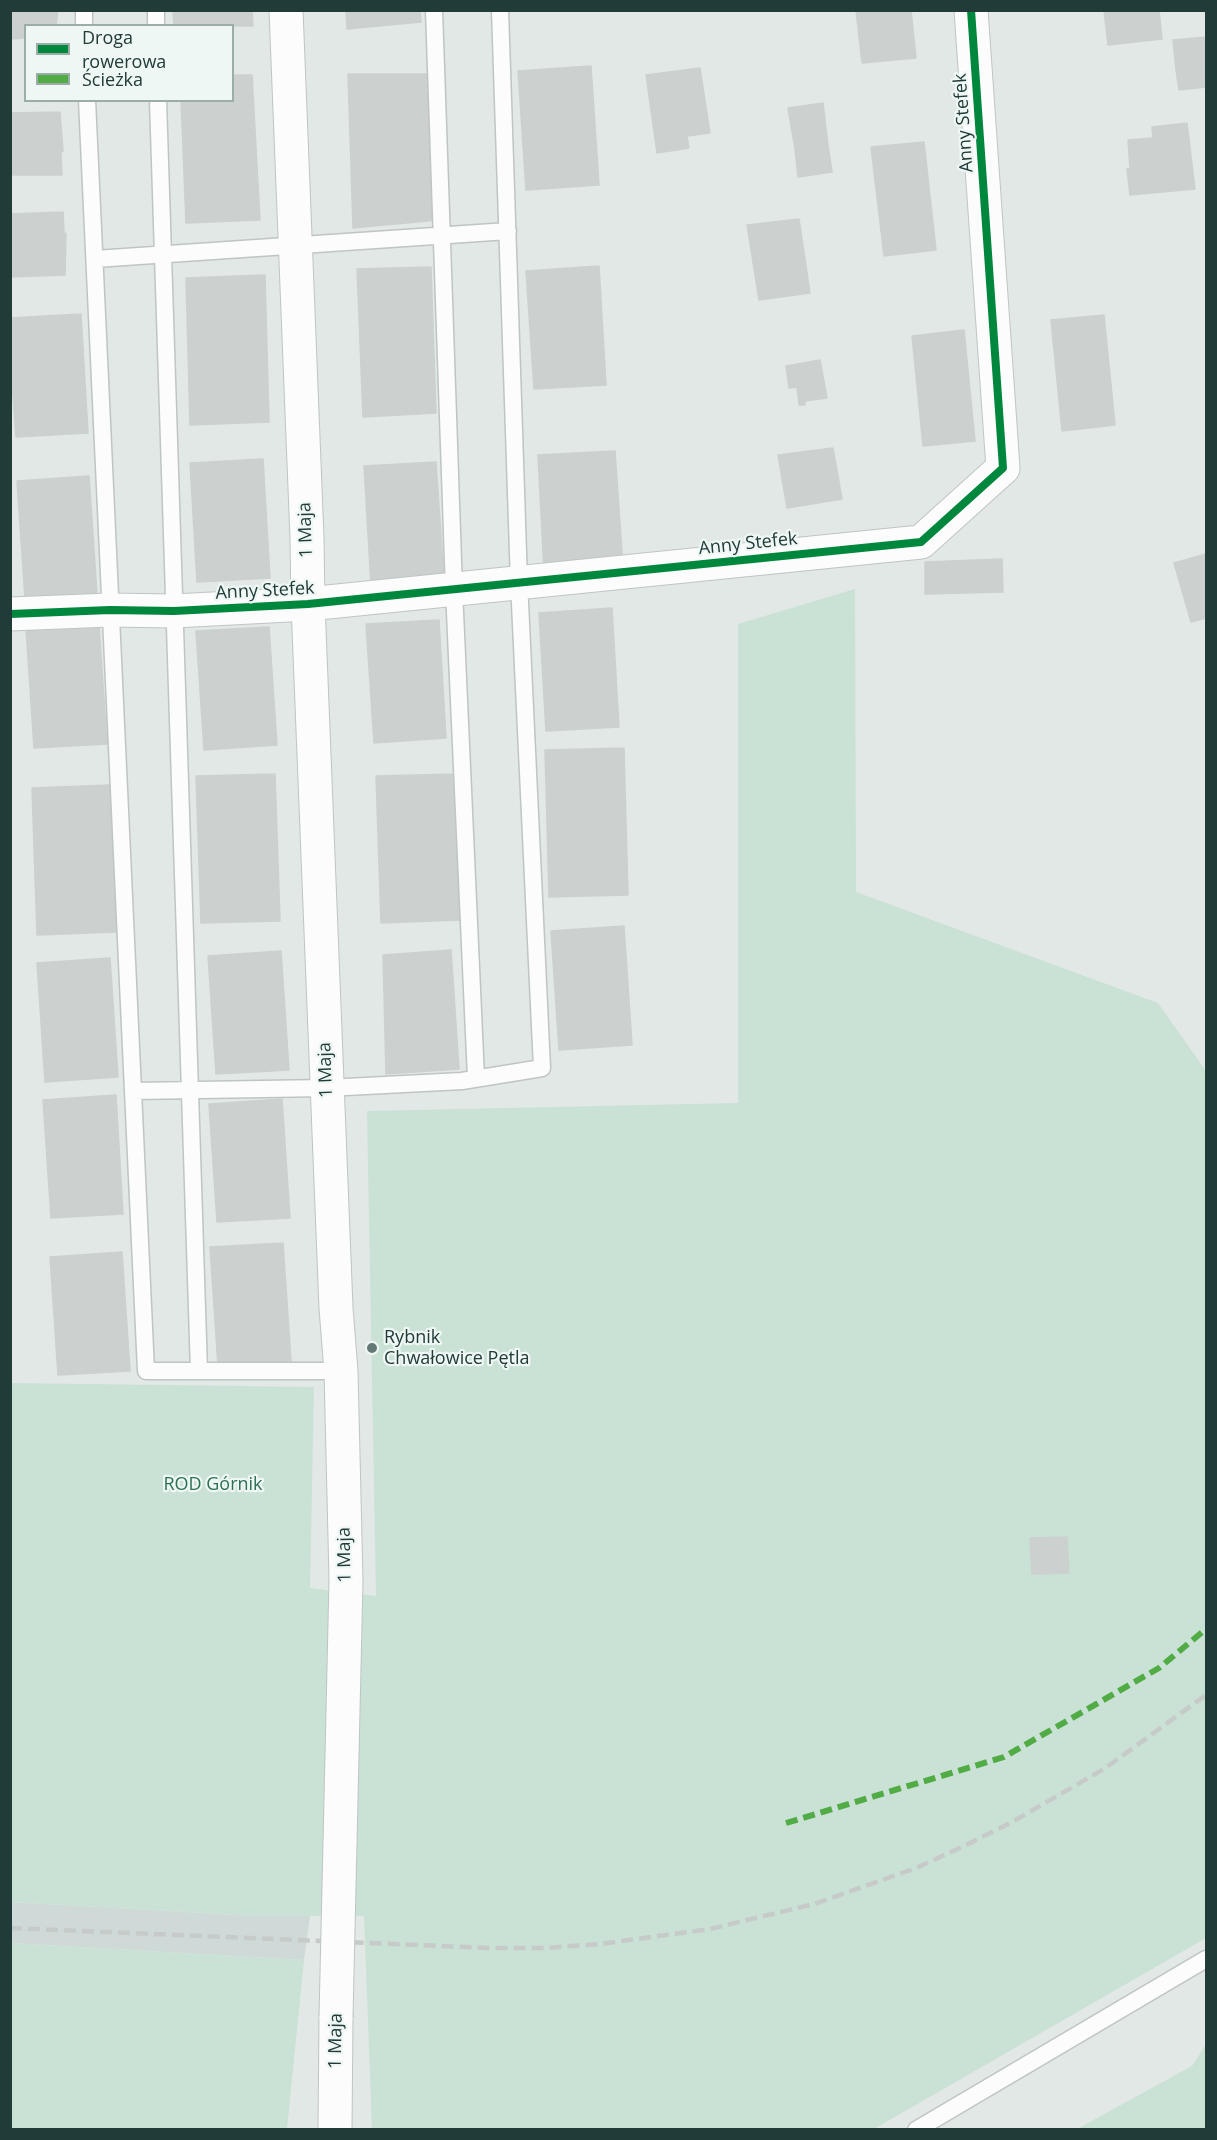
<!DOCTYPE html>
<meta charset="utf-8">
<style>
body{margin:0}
#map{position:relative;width:1217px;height:2140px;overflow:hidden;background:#e2e8e6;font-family:"Open Sans",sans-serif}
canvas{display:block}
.frame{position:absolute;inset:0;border:12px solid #203b38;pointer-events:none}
.legend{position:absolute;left:24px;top:24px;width:210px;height:78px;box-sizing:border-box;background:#eff7f5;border:2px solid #9caca9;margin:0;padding:8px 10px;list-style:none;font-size:18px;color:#203b38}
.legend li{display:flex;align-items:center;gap:12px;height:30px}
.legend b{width:30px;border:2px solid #9caca9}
</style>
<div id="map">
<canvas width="1217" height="2140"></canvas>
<div class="frame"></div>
<ul class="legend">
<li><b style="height:8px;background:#00873e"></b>Droga rowerowa</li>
<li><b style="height:8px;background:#52ac46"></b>Ścieżka</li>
</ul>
</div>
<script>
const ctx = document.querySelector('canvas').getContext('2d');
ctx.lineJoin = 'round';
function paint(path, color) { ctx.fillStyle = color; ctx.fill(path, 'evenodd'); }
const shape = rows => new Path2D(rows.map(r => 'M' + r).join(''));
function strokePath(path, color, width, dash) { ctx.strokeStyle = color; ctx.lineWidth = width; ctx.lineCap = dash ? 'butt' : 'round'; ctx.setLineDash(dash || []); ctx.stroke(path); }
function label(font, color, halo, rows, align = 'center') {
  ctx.font = font + ' "Open Sans",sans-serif'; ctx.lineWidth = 4.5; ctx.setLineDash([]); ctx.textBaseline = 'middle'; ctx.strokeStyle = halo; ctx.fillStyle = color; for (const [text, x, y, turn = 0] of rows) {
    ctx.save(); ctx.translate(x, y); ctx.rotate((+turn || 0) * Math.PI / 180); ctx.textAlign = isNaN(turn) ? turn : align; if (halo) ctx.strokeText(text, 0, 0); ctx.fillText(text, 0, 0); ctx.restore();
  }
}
paint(shape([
 [10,1902,256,1916,310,1916,304,1960,11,1943]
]), '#cfd9d7');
paint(shape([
 [855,589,856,892,1158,1003,1206,1071,1206,1938,874,2129,372,2129,364,1916,256,1916,11,1902,10,1383,314,1387,310,1588,376,1596,367,1111,738,1103,738,624],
 [10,1943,304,1960,287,2129,11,2129],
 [1206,2044,1206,2129,1077,2129,1192,2066]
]), '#cae1d5');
const building = shape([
 [10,10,58,10,56,26,26,26,26,38,10,39,10,10],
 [173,10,252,10,253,26,174,26,173,10],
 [346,10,420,10,421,22,347,29,346,10],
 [856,10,911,10,916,58,862,63,856,10],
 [1104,10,1159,10,1162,39,1108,45,1104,10],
 [1206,37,1206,66,1176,70,1173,40,1206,37],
 [591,66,599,185,526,190,518,71,591,66],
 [1206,66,1206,87,1179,90,1176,70,1206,66],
 [700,68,710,133,687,136,689,148,657,153,646,75,700,68],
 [348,74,433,74,438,220,353,228,348,74],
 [232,75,252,75,260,220,186,223,181,100,232,100,232,75],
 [823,103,828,145,795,149,788,108,823,103],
 [60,112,63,151,61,153,62,175,10,175,10,113,60,112],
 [1187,123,1195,189,1130,195,1127,169,1130,169,1128,140,1153,138,1152,127,1187,123],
 [924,142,936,250,884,256,871,147,924,142],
 [828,145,832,172,798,177,795,149,828,145],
 [63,212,64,232,66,234,65,275,10,277,10,214,63,212],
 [799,219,810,293,759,300,747,225,799,219],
 [599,266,606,385,534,389,526,271,599,266],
 [431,267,436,413,363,417,357,269,431,267],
 [265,275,269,422,190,425,186,278,265,275],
 [81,314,88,433,16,437,10,357,10,318,81,314],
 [1104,315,1115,425,1062,431,1051,320,1104,315],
 [964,330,975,441,923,446,912,336,964,330],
 [820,360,827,398,805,401,805,405,799,405,797,387,789,388,786,366,820,360],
 [833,448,842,499,787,508,778,455,833,448],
 [615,451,623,567,544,572,538,455,615,451],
 [263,459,270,578,197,582,190,463,263,459],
 [436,462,444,580,371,585,364,466,436,462],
 [89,476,97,594,25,599,17,481,89,476],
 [1206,554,1206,618,1191,622,1174,563,1206,554],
 [1002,559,1003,592,925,594,925,562,1002,559],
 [612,608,619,727,546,731,539,613,612,608],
 [439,620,446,738,374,743,366,624,439,620],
 [99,625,107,744,34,748,26,629,99,625],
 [269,627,277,745,204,750,196,631,269,627],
 [624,748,628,895,549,897,545,750,624,748],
 [275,774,280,921,201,923,196,776,275,774],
 [455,774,460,920,381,923,376,776,455,774],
 [111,785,116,932,37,935,32,788,111,785],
 [624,926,632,1045,559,1050,551,931,624,926],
 [451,950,459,1069,386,1074,383,955,451,950],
 [281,951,289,1070,216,1074,208,956,281,951],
 [110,958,118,1077,45,1082,37,963,110,958],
 [116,1095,123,1214,51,1218,43,1100,116,1095],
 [282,1099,290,1218,217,1222,209,1104,282,1099],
 [283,1243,291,1361,218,1366,210,1247,283,1243],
 [122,1252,130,1371,58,1375,50,1257,122,1252],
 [1067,1537,1069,1573,1032,1574,1030,1538,1067,1537]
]);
paint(building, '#ccd1d0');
strokePath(building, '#cbd1cf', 1.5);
const lane = shape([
 [84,10,84,26],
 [156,10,156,26],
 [434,10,454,590,476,1078],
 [87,100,146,1371,199,1371],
 [158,100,199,1371,341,1371],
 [95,259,508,231],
 [133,1091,327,1088,462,1081,542,1068,519,582,500,10],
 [916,2130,1206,1959]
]);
const street = shape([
 [10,614,110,610,174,611,308,604,921,542,1003,468,971,10]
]);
const secondary = shape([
 [286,10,307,538,308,604,336,1308,341,1371,346,1580,340,1843],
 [335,2130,336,2017]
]);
strokePath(lane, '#bfc5c3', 19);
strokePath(street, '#bfc5c3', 35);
strokePath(secondary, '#bec5c4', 35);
strokePath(lane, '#fbfcfb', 16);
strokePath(street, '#fbfcfb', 33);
strokePath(secondary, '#fbfcfb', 33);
strokePath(shape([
 [10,1928,491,1948,545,1948,600,1944,710,1929,814,1904,916,1868,962,1847,1012,1822,1104,1769,1206,1695]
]), '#c6cac9', 4.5, [12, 6]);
const secondaryBridge = shape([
 [336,2017,340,1843]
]);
strokePath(secondaryBridge, '#bec5c4', 35, []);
strokePath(secondaryBridge, '#fbfcfb', 33);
strokePath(shape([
 [786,1823,1004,1757,1159,1668,1206,1629]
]), '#52ac46', 6, [12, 6]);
strokePath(shape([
 [10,614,110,610,174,611,308,604,921,542,1003,468,971,10]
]), '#00873e', 8);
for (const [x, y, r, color] of [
 [372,1348,6,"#647875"]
]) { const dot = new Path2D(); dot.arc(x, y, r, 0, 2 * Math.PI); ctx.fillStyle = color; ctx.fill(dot); strokePath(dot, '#eff7f5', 2); }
label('18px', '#203b38', '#eff7f5', [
 ["Anny Stefek",964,123,-94],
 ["1 Maja",306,530,-92],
 ["Anny Stefek",748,544,-6],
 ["Anny Stefek",265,591,-3],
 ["1 Maja",326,1070,-92],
 ["1 Maja",345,1555,-91],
 ["1 Maja",336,2041,-89]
]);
label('18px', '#203b38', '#eff7f5', [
 ["Rybnik",384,1338],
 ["Chwałowice Pętla",384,1359]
], 'left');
label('18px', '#2a7251', '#eff7f5', [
 ["ROD Górnik",213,1485]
]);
</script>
